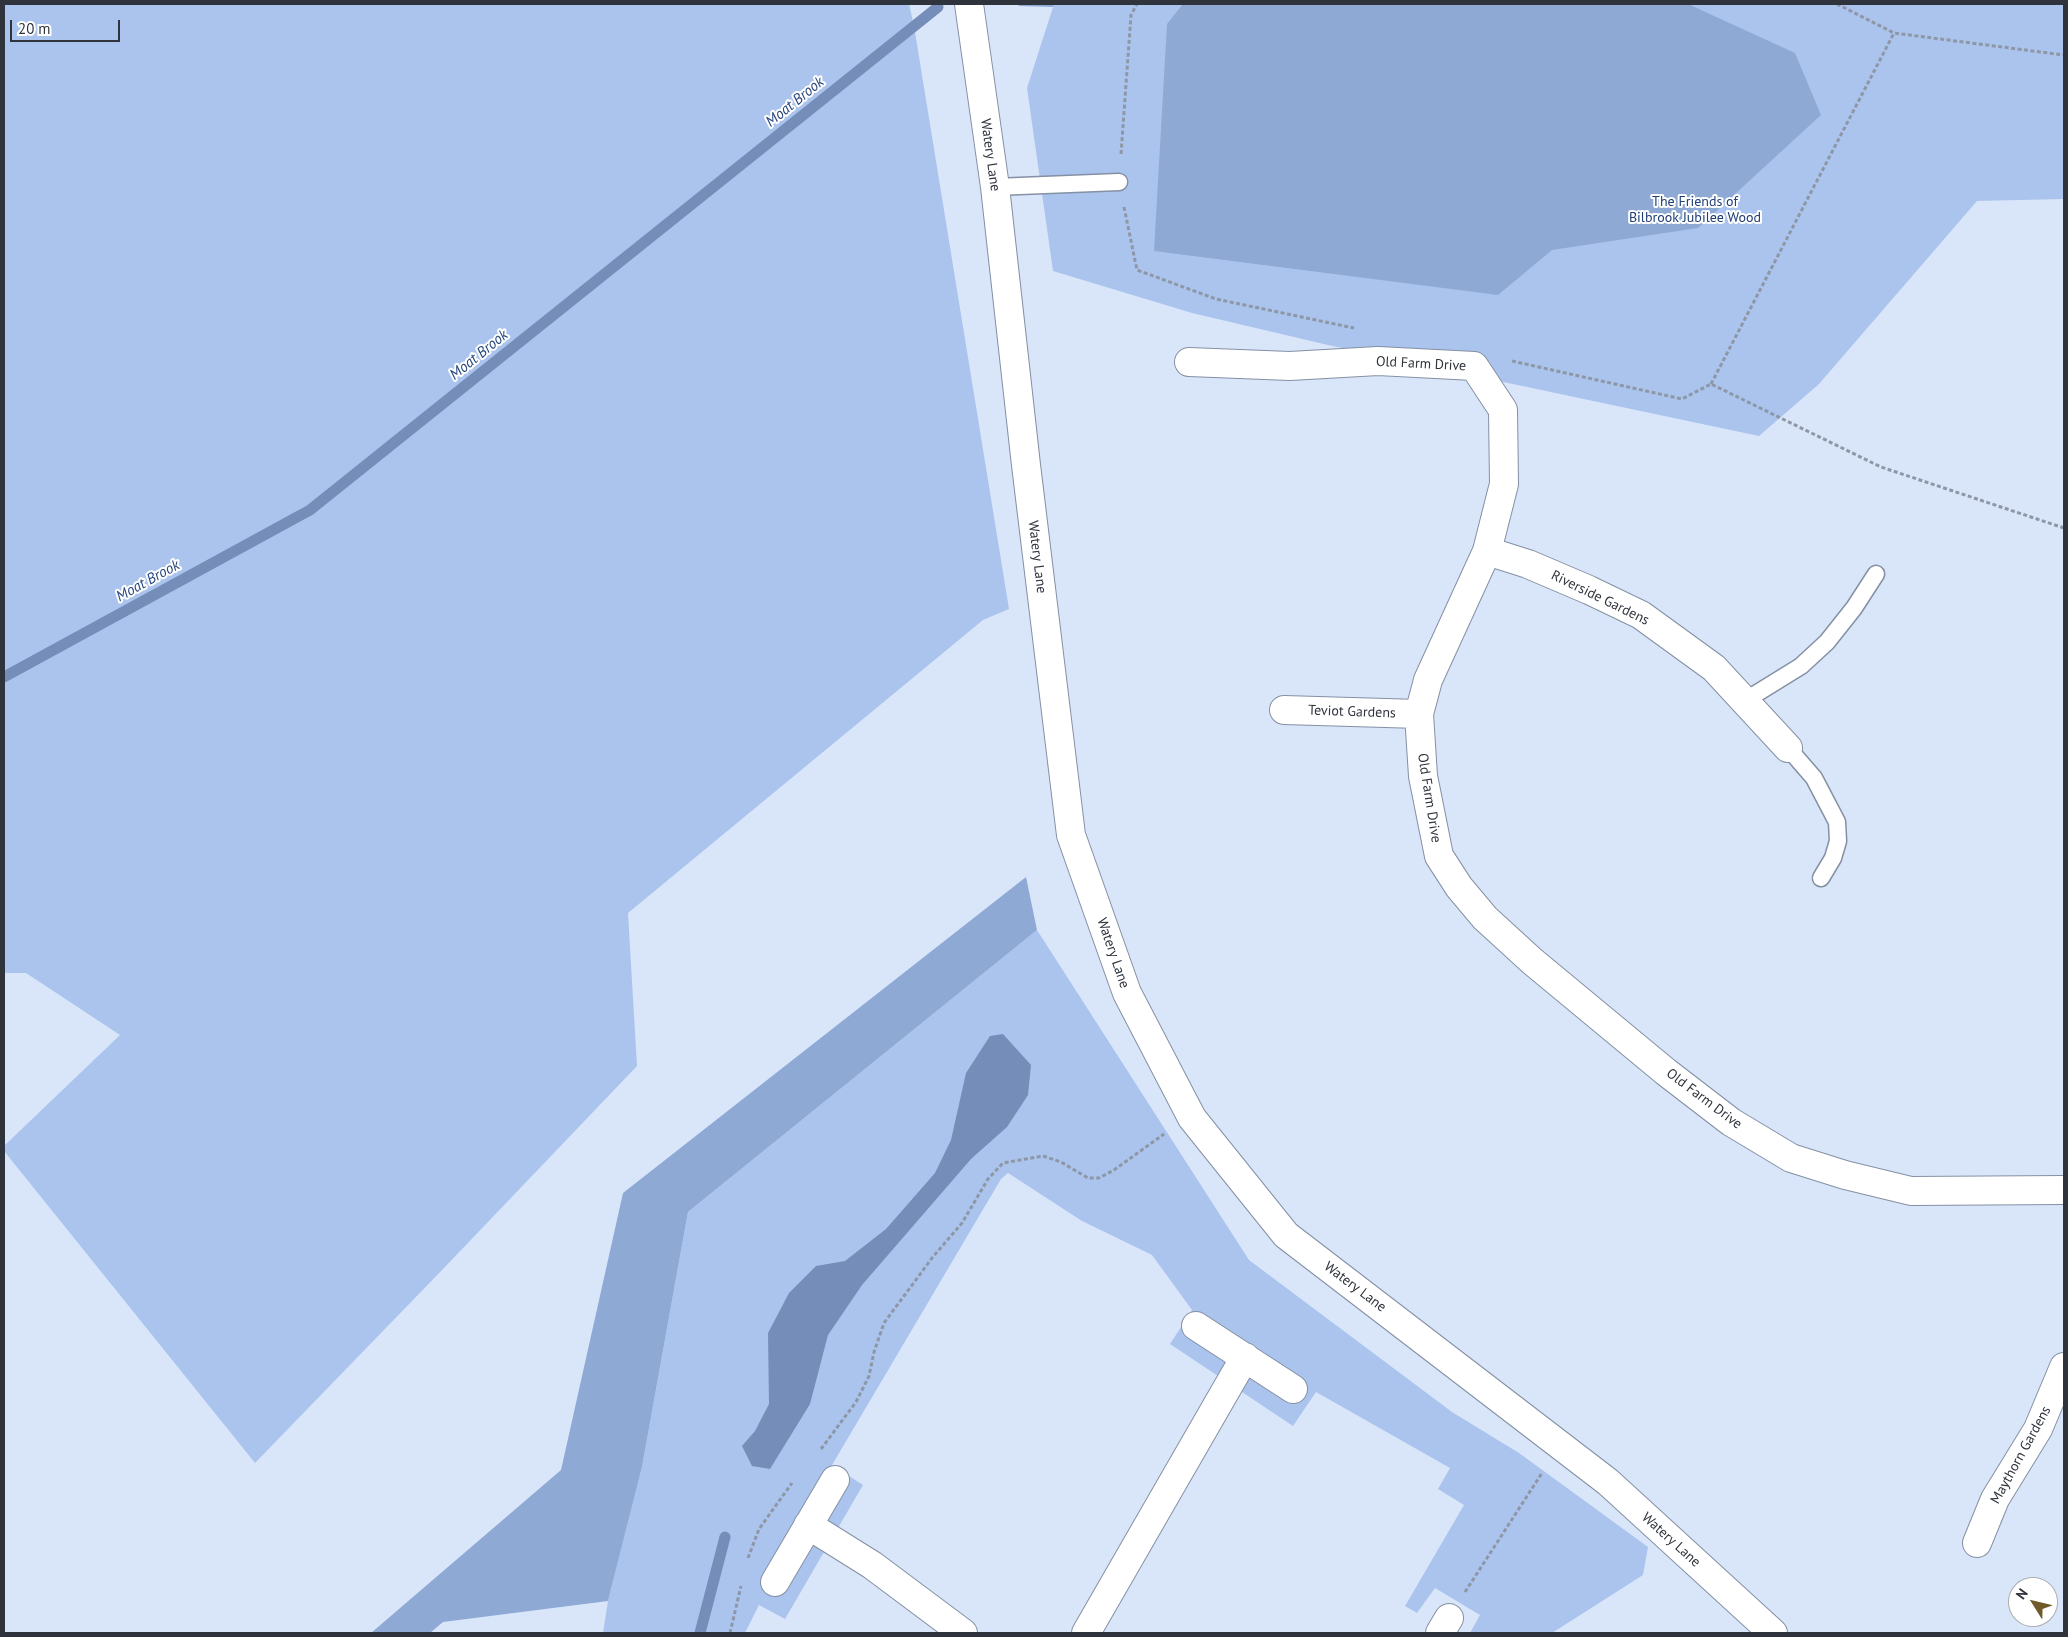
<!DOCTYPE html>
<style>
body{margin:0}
#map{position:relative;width:2068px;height:1637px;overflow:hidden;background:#d9e6fa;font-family:"PT Sans",sans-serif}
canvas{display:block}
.frame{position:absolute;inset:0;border:5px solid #2f343c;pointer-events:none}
.north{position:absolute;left:2008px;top:1577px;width:50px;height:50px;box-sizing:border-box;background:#fff;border:1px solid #acaeb1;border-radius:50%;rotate:306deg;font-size:14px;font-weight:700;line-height:20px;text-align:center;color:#2f343c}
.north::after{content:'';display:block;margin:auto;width:18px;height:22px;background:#715a2a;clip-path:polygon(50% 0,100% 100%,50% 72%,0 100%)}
.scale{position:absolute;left:10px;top:20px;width:110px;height:22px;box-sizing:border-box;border:2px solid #2f343c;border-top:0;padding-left:6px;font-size:15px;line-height:18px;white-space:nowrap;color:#2f343c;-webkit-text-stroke:4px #fff;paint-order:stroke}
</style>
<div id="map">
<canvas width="2068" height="1637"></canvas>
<div class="frame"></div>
<div class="north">N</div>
<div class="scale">20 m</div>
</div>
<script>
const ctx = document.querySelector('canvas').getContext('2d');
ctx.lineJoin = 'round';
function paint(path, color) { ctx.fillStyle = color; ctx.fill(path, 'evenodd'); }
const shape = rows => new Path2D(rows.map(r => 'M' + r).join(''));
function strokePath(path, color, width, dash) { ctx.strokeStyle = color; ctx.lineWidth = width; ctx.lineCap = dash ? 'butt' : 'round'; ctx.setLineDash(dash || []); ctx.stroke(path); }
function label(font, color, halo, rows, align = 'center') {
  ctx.font = font + ' "PT Sans",sans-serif'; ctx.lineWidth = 4; ctx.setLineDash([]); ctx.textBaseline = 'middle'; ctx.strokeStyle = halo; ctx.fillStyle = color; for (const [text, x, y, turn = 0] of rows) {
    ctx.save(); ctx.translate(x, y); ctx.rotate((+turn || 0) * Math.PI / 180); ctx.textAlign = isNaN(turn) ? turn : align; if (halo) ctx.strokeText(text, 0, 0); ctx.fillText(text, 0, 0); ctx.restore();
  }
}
paint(shape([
 [4,4,909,4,914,26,1009,609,983,620,628,913,637,1066,444,1268,255,1463,4,1151,4,1146,120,1035,26,973,4,973],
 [1054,4,2064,4,2064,199,1977,201,1819,384,1759,436,1328,345,1192,313,1053,271,1027,88],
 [1037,930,1249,1260,1452,1412,1519,1453,1648,1547,1643,1575,1552,1633,1470,1633,1480,1615,1435,1588,1417,1613,1405,1606,1464,1505,1438,1489,1450,1468,1316,1392,1293,1426,1170,1344,1192,1310,1152,1255,1082,1221,1008,1173,1001,1179,832,1465,863,1485,785,1619,759,1605,745,1633,603,1633,608,1601,642,1467,688,1212]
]), '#abc4ee');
paint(shape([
 [1018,4,1054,4,1053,7,1019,6],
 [1183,4,1688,4,1795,53,1821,115,1698,228,1552,250,1498,295,1154,251,1167,24],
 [1026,877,1037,930,688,1212,642,1467,608,1601,443,1622,430,1633,371,1633,561,1470,623,1193]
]), '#8fa9d5');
paint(shape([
 [1003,1034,1031,1065,1028,1095,1007,1127,971,1159,862,1285,828,1335,810,1404,770,1469,752,1466,742,1446,755,1431,769,1404,768,1333,789,1293,816,1266,845,1261,886,1229,935,1173,951,1140,966,1073,990,1036]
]), '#758eb9');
strokePath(shape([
 [4,677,310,510,938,7],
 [700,1633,725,1537]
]), '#758eb9', 11);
const service = shape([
 [995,187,1119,182],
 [1746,700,1801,666,1827,642,1854,608,1876,574],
 [1788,748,1814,778,1837,822,1838,841,1833,858,1821,878]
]);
const minor = shape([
 [1189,362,1290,366,1378,361,1474,366,1503,410,1504,484,1487,551,1428,680,1419,714,1423,776,1439,856,1459,887,1485,918,1532,961,1666,1072,1731,1122,1791,1158,1845,1175,1911,1191,2064,1190],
 [1487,551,1528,564,1589,590,1641,615,1714,668,1788,748],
 [1284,710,1419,714],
 [1196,1326,1293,1389],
 [808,1525,872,1565,963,1633],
 [1977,1543,1995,1499,2038,1429,2064,1367],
 [775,1582,835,1480],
 [1086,1633,1245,1357],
 [1440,1633,1449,1618]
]);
const tertiary = shape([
 [969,4,995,187,1026,465,1071,835,1127,993,1192,1118,1286,1235,1608,1482,1773,1633]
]);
strokePath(service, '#8490a3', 19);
strokePath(minor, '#8490a3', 30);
strokePath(tertiary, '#8490a3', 30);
strokePath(shape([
 [1837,4,1894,33,2064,55],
 [1121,154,1131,15,1137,4],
 [1124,207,1137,270,1216,299,1354,328],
 [1512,361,1682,399,1711,384,1881,467,2064,528],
 [1711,384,1894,33],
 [821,1449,856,1402,869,1376,874,1352,884,1323,932,1258,962,1223,988,1179,1003,1163,1043,1156,1061,1162,1088,1178,1099,1178,1114,1170,1164,1134],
 [748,1558,759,1529,792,1483],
 [1465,1592,1542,1473],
 [730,1633,741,1586]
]), '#8e97a6', 3, [4, 2.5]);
strokePath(service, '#fff', 16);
strokePath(minor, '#fff', 28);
strokePath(tertiary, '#fff', 28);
label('14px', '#2f343c', '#fff', [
 ["Watery Lane",990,155,82],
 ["Old Farm Drive",1421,364,3],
 ["Watery Lane",1037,557,83],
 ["Riverside Gardens",1600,598,26],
 ["Teviot Gardens",1352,712,2],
 ["Old Farm Drive",1429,798,81],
 ["Watery Lane",1113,953,71],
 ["Old Farm Drive",1704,1099,37],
 ["Watery Lane",1355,1287,37],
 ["Maythorn Gardens",2021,1455,-61],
 ["Watery Lane",1671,1540,42]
]);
label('14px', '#214076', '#fff', [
 ["The Friends of",1695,202],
 ["Bilbrook Jubilee Wood",1695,218]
]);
label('italic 15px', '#27467e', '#fff', [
 ["Moat Brook",795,102,-39],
 ["Moat Brook",479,355,-39],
 ["Moat Brook",148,581,-29]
]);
</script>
